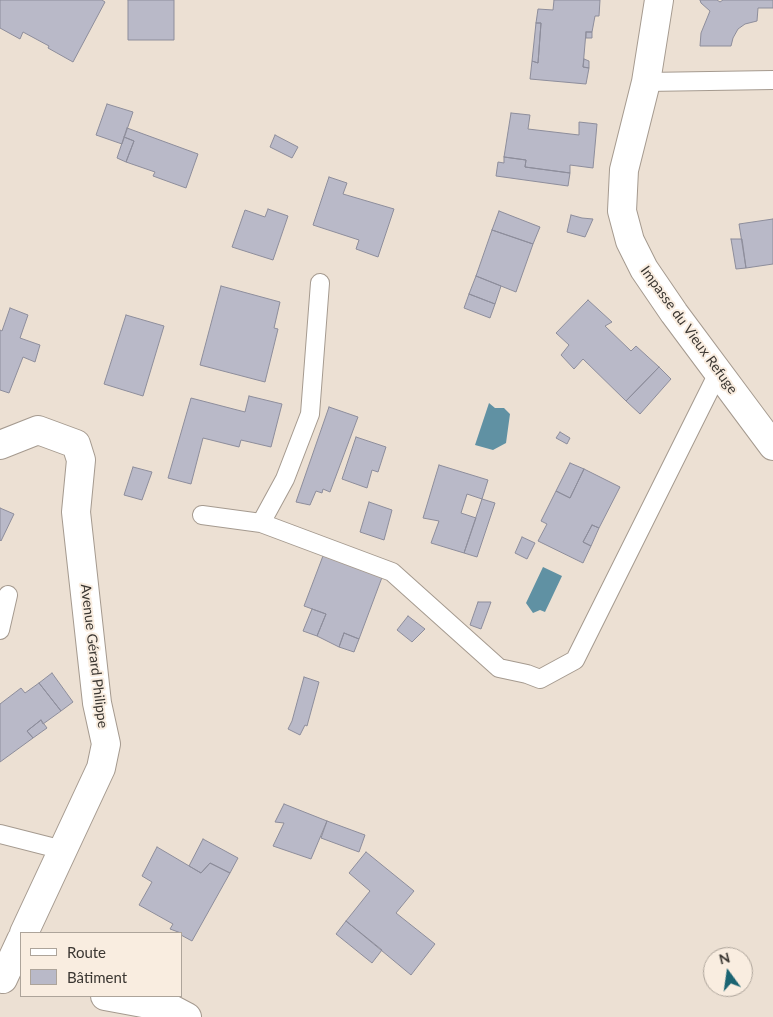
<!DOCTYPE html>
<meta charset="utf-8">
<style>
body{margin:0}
#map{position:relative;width:773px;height:1017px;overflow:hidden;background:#ece0d3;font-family:Lato,sans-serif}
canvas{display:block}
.legend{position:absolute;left:20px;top:932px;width:162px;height:65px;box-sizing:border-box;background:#f9ede0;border:1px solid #ada49a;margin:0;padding:6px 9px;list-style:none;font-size:15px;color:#3b3732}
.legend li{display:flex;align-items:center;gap:10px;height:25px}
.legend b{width:25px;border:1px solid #ada49a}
.north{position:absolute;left:703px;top:947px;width:50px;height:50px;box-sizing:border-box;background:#f9ede0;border:1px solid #ada49a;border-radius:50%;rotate:346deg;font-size:14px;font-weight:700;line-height:20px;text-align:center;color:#3b3732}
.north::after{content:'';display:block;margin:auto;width:18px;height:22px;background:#1b6472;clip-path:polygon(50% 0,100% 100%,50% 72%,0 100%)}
</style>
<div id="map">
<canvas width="773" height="1017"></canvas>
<ul class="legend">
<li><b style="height:6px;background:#fff"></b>Route</li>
<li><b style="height:14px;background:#b9b9c8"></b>Bâtiment</li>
</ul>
<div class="north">N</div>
</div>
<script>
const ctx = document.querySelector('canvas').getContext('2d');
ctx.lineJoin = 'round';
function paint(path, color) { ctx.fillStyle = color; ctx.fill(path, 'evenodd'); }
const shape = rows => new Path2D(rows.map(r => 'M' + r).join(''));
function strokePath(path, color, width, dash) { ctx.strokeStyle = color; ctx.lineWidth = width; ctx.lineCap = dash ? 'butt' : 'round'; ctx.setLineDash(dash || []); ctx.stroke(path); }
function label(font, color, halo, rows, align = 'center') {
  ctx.font = font + ' Lato,sans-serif'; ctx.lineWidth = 4; ctx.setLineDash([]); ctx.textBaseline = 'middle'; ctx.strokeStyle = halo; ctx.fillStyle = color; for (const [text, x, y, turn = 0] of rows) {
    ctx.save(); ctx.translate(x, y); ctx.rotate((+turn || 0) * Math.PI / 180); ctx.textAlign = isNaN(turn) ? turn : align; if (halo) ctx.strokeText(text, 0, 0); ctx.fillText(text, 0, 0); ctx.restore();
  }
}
paint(shape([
 [489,403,495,408,504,408,510,414,506,443,493,450,475,445],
 [543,567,562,576,545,612,540,610,533,613,526,603]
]), '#6091a3');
const building = shape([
 [0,0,102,0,105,2,73,62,48,48,49,46,23,32,20,39,0,28,0,0],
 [128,0,174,0,174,40,128,40,128,0],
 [554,0,600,0,599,16,595,16,592,32,586,32,583,67,589,68,586,84,530,79,532,61,538,63,541,23,536,23,538,9,553,10,554,0],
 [700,0,717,0,720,2,723,0,773,0,773,8,758,8,757,21,745,24,738,29,733,38,731,46,700,46,701,33,710,11,701,3,700,0],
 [536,23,541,23,538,63,532,61,536,23],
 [586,32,592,32,592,38,586,38,586,32],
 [584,59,589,61,589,68,583,67,584,59],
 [107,104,133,112,122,144,96,135,107,104],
 [511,113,530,115,528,129,579,135,579,122,597,124,593,168,570,165,570,173,525,167,526,160,504,157,511,113],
 [127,128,198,154,186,188,153,176,155,172,126,162,134,141,124,137,127,128],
 [275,135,298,147,292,158,270,147,275,135],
 [124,137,134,141,126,162,117,158,124,137],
 [504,157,526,160,525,167,570,173,568,186,496,176,498,162,504,163,504,157],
 [329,177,347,183,343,194,394,209,378,257,356,249,359,240,313,225,329,177],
 [268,209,288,216,273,260,232,247,245,210,265,217,268,209],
 [499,211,540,227,533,244,492,230,499,211],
 [571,215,582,218,593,219,585,237,567,232,571,215],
 [773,219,773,264,746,268,739,224,773,219],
 [492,230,533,244,516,292,476,276,492,230],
 [731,239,742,239,746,268,736,269,731,239],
 [476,276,501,286,495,304,469,294,476,276],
 [221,286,280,302,274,328,278,329,265,382,200,365,221,286],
 [469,294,495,304,490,318,464,308,469,294],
 [588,300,612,322,605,326,631,351,636,346,659,367,626,401,583,359,574,369,561,355,569,345,556,333,588,300],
 [10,308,28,315,20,338,40,345,35,362,23,357,9,393,0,390,0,330,2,331,10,308],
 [126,315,164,326,143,396,104,384,126,315],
 [659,367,671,379,640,414,626,401,659,367],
 [249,396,282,404,271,447,241,440,239,447,203,438,191,484,168,478,191,398,245,412,249,396],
 [329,407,358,417,330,492,323,489,322,493,316,491,310,505,296,502,329,407],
 [560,432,570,438,567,444,556,438,560,432],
 [356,437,386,447,378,472,372,470,367,488,342,479,356,437],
 [570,463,584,469,570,498,556,491,570,463],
 [439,465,488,480,482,499,467,494,461,513,476,518,464,553,431,543,439,521,423,518,439,465],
 [133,467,152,472,142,500,124,495,133,467],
 [584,469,620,487,599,528,592,525,583,542,591,546,583,563,538,541,547,524,541,521,556,491,570,498,584,469],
 [482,499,495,503,477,557,464,553,482,499],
 [369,502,392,510,384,540,360,532,369,502],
 [0,508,14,514,1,541,0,540,0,508],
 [592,525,599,528,591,546,583,542,592,525],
 [522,537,535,543,527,559,515,553,522,537],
 [326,548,384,572,359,639,344,633,339,647,317,636,326,614,304,606,326,548],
 [478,602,491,602,481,629,470,625,478,602],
 [312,609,326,614,317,636,303,631,312,609],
 [408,616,425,629,412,642,397,630,408,616],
 [344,633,359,639,354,652,339,647,344,633],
 [52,673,73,702,61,711,39,683,52,673],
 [304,677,319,682,307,726,305,725,300,735,288,729,292,721,304,677],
 [39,683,61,711,43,724,41,720,27,731,33,738,0,762,0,704,21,688,25,693,39,683],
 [41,720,47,728,33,738,27,731,41,720],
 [284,804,327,821,311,859,273,846,284,823,275,822,284,804],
 [327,821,365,835,359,852,321,838,327,821],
 [203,839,238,858,230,873,210,863,201,873,189,866,203,839],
 [157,847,201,873,210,863,230,873,192,941,181,935,181,933,170,929,173,924,139,905,152,882,142,876,157,847],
 [366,852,414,891,396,913,435,944,411,975,346,921,370,891,349,873,366,852],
 [346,921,382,950,372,963,336,934,346,921]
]);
paint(building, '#b9b9c8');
strokePath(building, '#8d8d9b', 1);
const service = shape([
 [646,82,773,80],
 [202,515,261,523,392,572,499,668,527,674,540,679,575,660,719,371],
 [261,523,285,479,310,414,320,283],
 [0,630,8,595],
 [0,834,63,850]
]);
const minor = shape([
 [659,0,646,82,624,170,622,211,630,241,644,269,674,313,773,446],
 [0,445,38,430,76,444,81,460,76,512,97,703,106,744,101,768,24,933],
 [3,979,21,940],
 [105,996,170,1008,187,1017]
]);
strokePath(service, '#a59a8f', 20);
strokePath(minor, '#a59a8f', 30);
strokePath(service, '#fff', 18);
strokePath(minor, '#fff', 28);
label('14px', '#3b3732', '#f9ede0', [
 ["Impasse du Vieux Refuge",689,330,54],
 ["Avenue Gérard Philippe",94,656,83]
]);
</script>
